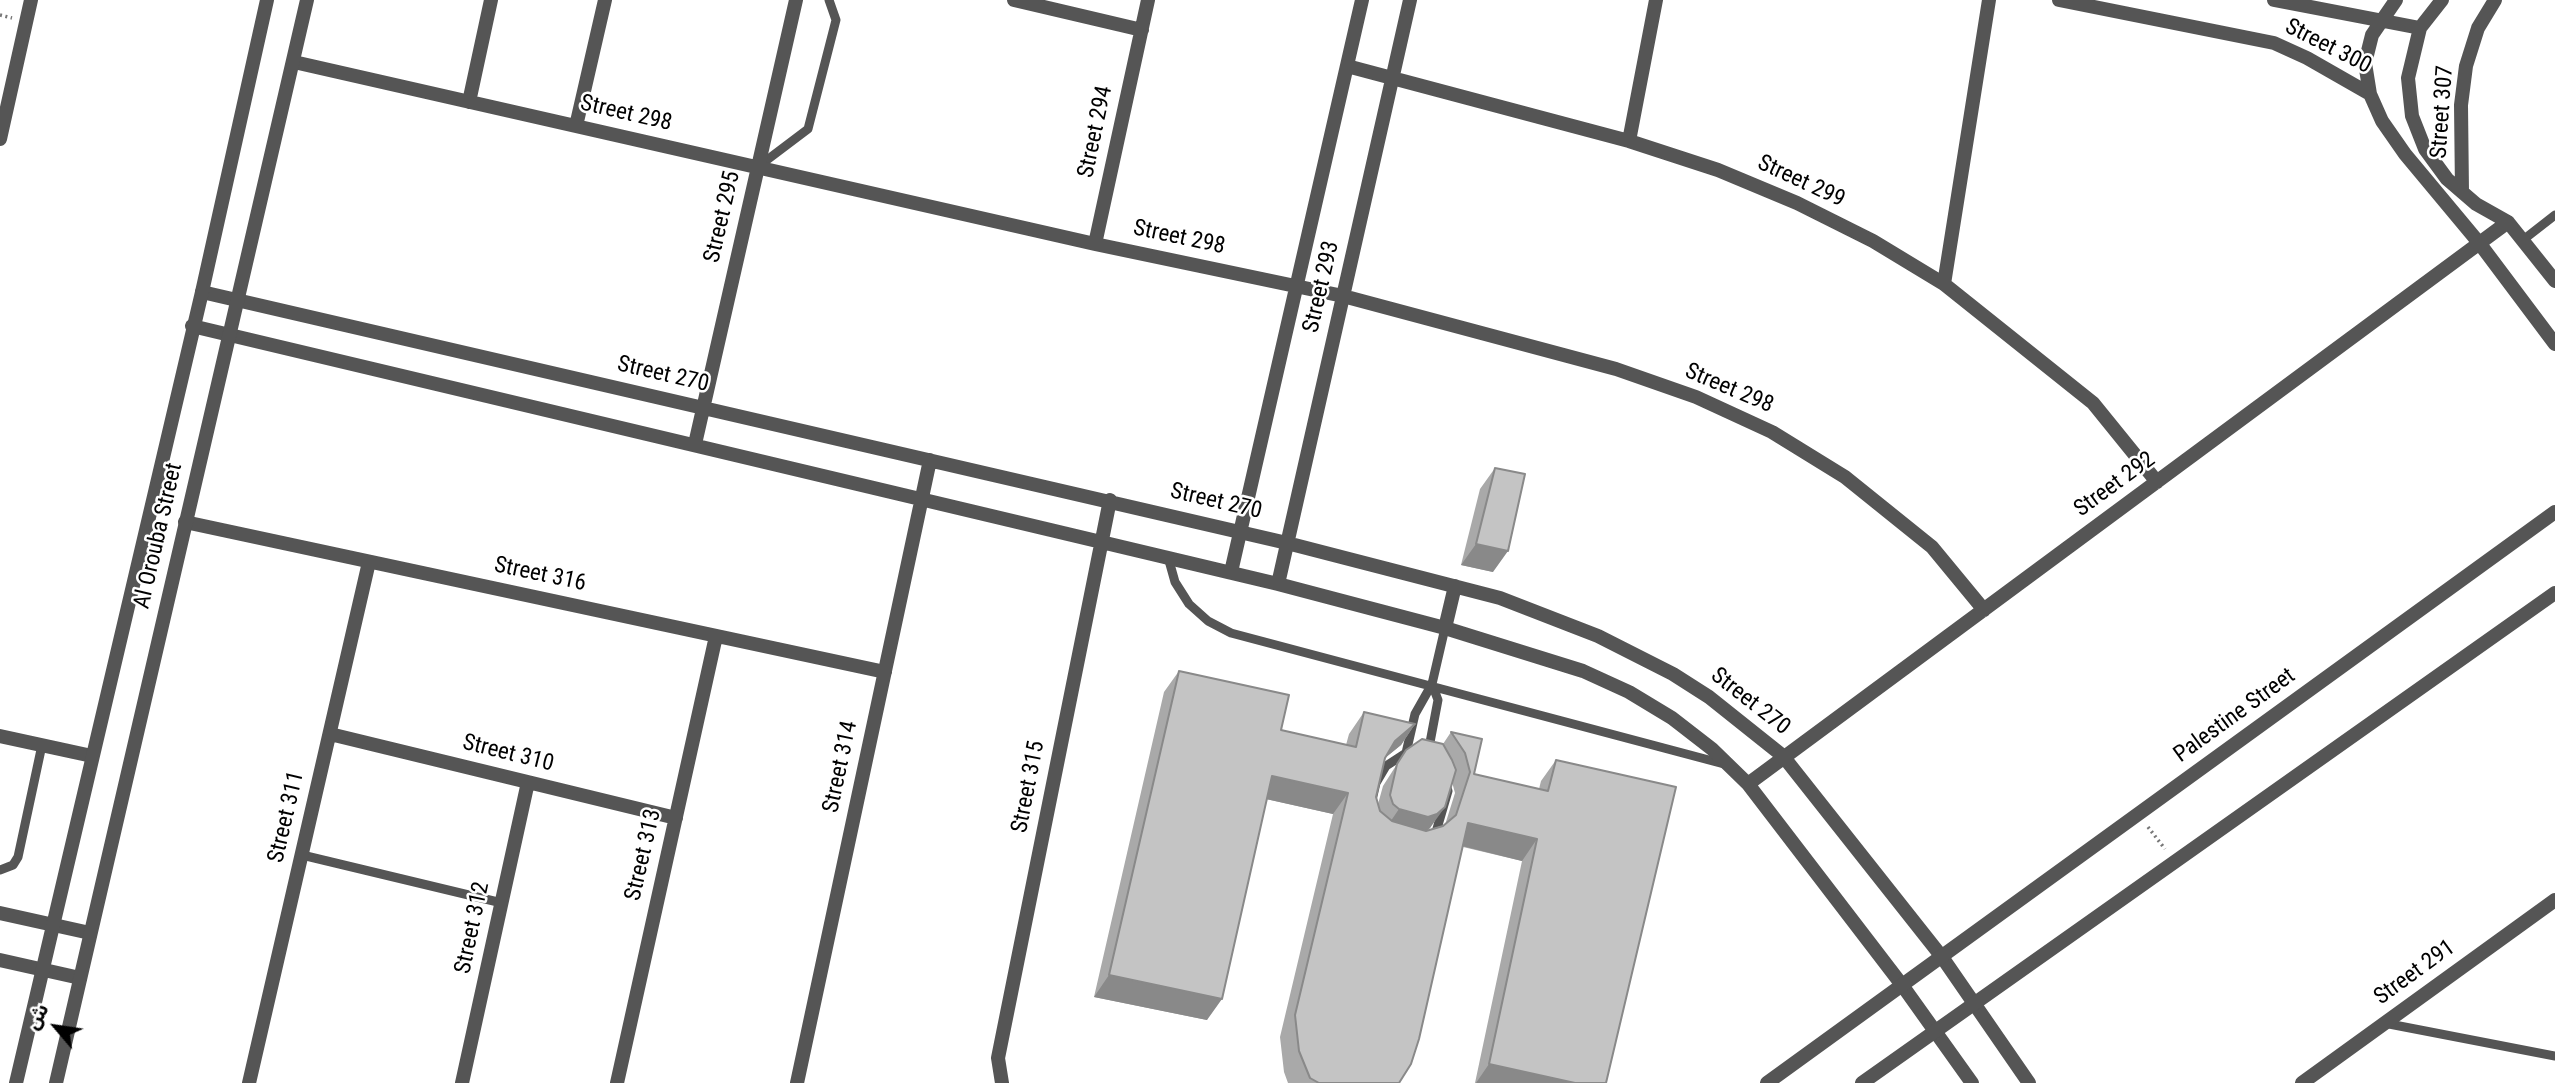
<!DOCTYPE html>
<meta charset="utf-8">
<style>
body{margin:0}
#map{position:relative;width:2555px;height:1083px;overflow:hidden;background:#fff;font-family:"Roboto Condensed","Noto Sans Arabic",sans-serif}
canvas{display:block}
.north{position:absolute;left:21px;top:992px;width:70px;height:70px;-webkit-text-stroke:5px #fff;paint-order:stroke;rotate:299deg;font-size:19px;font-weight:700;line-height:28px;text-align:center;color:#000}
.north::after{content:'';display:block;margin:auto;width:24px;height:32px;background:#000;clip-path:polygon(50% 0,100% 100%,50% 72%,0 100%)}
</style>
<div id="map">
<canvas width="2555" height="1083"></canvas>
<div class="north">ش</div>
</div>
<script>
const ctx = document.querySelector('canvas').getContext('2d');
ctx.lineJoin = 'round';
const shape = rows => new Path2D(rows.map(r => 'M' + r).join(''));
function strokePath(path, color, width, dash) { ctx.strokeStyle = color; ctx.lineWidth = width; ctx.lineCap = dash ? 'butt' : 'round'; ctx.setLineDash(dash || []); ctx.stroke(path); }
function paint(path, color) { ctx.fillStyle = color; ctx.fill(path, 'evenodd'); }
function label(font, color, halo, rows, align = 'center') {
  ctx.font = font + ' "Roboto Condensed",sans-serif'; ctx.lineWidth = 5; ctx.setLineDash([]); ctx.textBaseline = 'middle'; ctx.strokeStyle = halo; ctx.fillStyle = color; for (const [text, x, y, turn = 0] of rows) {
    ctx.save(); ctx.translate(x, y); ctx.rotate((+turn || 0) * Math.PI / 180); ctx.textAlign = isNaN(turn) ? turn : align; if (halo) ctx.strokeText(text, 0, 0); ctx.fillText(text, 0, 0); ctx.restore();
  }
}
strokePath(shape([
 [0,15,12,18],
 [2148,827,2165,849]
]), '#777', 3.5, [2, 3.5]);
strokePath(shape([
 [759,166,808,129,836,20,829,0],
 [2523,240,2555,215],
 [1168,557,1175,582,1189,604,1208,621,1231,633,1724,764],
 [1432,684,1438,700,1428,753,1444,778,1448,791,1436,832,1426,841,1413,845,1381,837,1372,829,1368,817,1376,783,1386,766,1406,753,1415,714,1432,684],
 [1432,684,1445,628],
 [302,855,502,903],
 [0,870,13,865,18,857,42,745],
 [2384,1023,2555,1056]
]), '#555', 9);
strokePath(shape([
 [1014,0,1142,30],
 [2059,0,2274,43,2307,58,2370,94],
 [2274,0,2420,28],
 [2396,0,2372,35,2365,63,2370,94,2382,121,2405,154,2480,244,2555,344],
 [2442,0,2420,28,2408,78,2412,116,2425,149,2447,179,2476,204,2508,222,2555,281],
 [294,62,1095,244,1343,296,1616,369,1696,397,1772,432,1845,477,1932,547,1984,610],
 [1347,66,1629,141,1718,170,1797,203,1873,241,1944,284,2093,403,2157,482],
 [469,102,491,0],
 [576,126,605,0],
 [0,139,31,0],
 [1629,141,1656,0],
 [2462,192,2461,105,2466,66,2478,28,2495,0],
 [1095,244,1148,0],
 [1944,284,1989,0],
 [202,292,1287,543,1500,598,1598,636,1673,674,1709,697,1783,756,1942,957,2029,1083],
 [192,326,1278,584,1445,628,1583,671,1629,692,1672,718,1712,749,1748,784,1902,985,1972,1083],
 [695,444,796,0],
 [185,522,885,672],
 [1231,572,1362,0],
 [1278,584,1410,0],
 [1445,628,1455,586],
 [330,734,676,818],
 [0,736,92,756],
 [1748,784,2508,222],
 [0,913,90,933],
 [0,960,80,978],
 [249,1083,369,562],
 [462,1083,528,782],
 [617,1083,716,636],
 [797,1083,930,460],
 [1002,1083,998,1058,1110,500],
 [2302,1083,2555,900]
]), '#555', 14);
strokePath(shape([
 [16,1083,202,292,267,0],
 [56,1083,307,0],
 [1767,1083,2555,512],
 [1862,1083,2555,593]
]), '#555', 14);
paint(shape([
 [1495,468,1493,572,1461,565,1480,489],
 [1179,671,1281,730,1346,745,1349,734,1364,712,1415,724,1401,745,1385,758,1376,797,1378,804,1383,786,1406,750,1443,744,1451,732,1482,739,1474,774,1539,789,1541,781,1556,760,1606,1083,1475,1083,1522,861,1463,847,1399,1083,1288,1083,1284,1072,1280,1037,1333,814,1266,799,1207,1020,1094,997,1164,692],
 [1452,782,1455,793,1445,825,1427,830,1430,828]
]), '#a9a9a9');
paint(shape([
 [1476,544,1508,551,1493,572,1461,565],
 [1415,724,1401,745,1380,762,1395,741],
 [1272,776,1348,793,1333,814,1257,797],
 [1445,807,1430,828,1422,835,1384,831,1399,809],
 [1468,823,1537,839,1522,861,1454,844],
 [1109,975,1222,999,1207,1020,1094,997],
 [1489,1064,1575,1083,1476,1083]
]), '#898989');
const building = shape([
 [1495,468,1525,474,1508,551,1476,544,1495,468],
 [1179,671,1289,695,1281,730,1356,747,1364,712,1415,724,1395,741,1385,758,1376,797,1380,811,1392,821,1426,831,1443,826,1456,815,1470,772,1465,753,1451,732,1482,739,1474,774,1548,791,1556,760,1676,787,1606,1083,1575,1083,1489,1064,1537,839,1468,823,1419,1039,1411,1064,1399,1083,1319,1083,1310,1078,1299,1051,1295,1015,1348,793,1272,776,1222,999,1109,975,1179,671],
 [1422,739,1443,744,1452,760,1456,770,1445,807,1437,814,1428,817,1399,809,1393,804,1390,795,1397,764,1406,750,1422,739]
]);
paint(building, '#c4c4c4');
strokePath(building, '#898989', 2);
label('23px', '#000', '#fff', [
 ["Street 300",2328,47,27],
 ["Street 307",2443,112,-86],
 ["Street 298",626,114,13],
 ["Street 294",1096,132,-78],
 ["Street 299",1801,182,25],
 ["Street 295",723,217,-77],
 ["Street 298",1179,238,12],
 ["Street 293",1322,287,-77],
 ["Street 270",663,375,13],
 ["Street 298",1729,389,23],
 ["Street 292",2115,485,-36],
 ["Street 270",1216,502,13],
 ["Al Orouba Street",159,536,-77],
 ["Street 316",540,575,12],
 ["Street 270",1750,702,38],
 ["Palestine Street",2235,716,-36],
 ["Street 310",508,754,14],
 ["Street 314",841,767,-78],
 ["Street 315",1029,787,-79],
 ["Street 311",287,817,-77],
 ["Street 313",644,855,-77],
 ["Street 312",473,928,-78],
 ["Street 291",2415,973,-36]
]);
</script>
